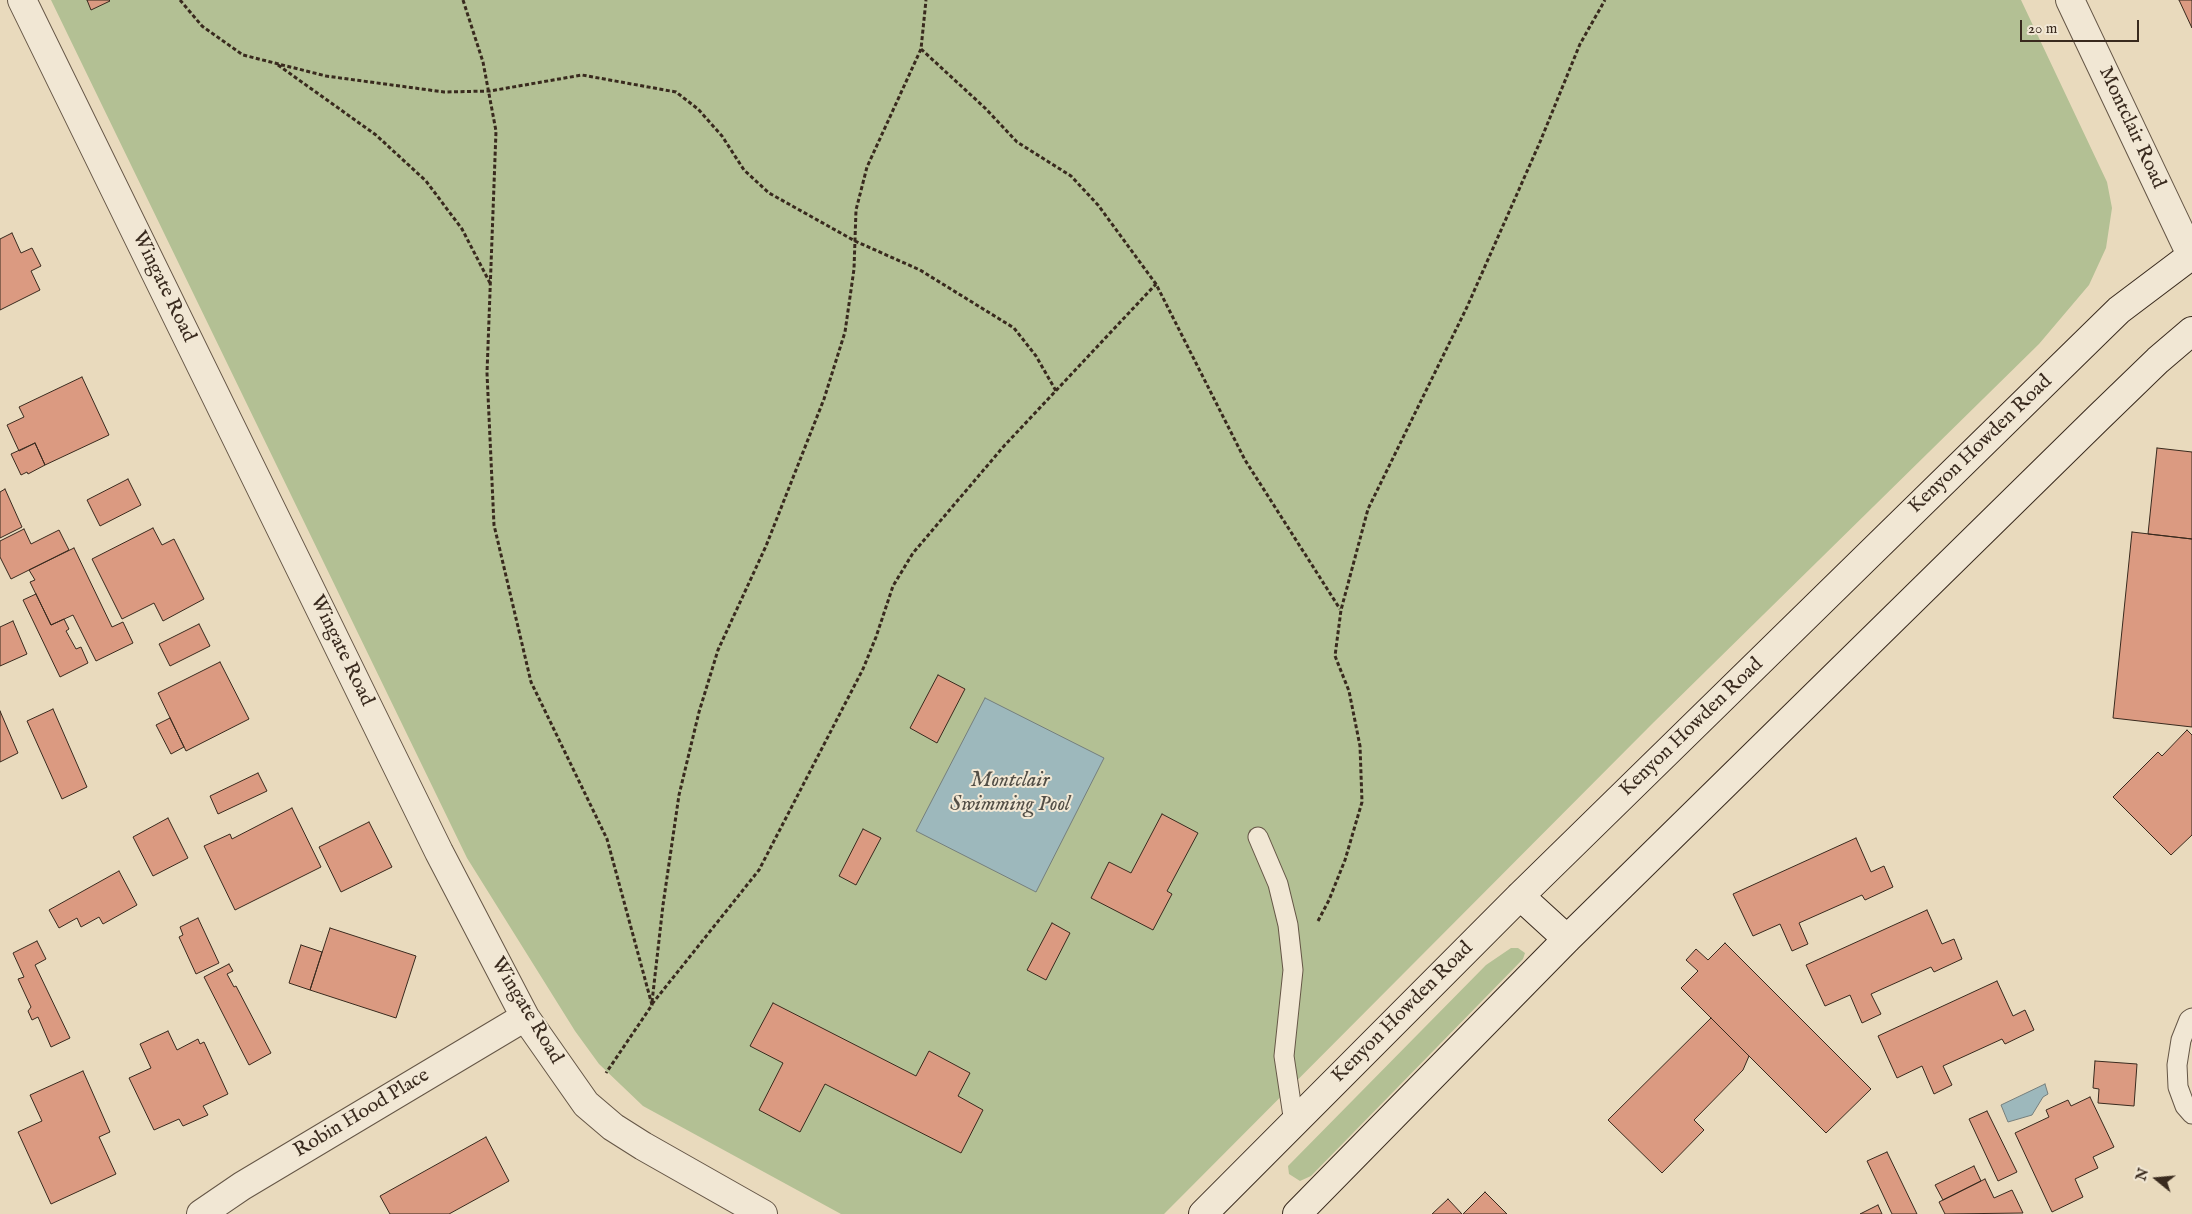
<!DOCTYPE html>
<style>
body{margin:0}
#map{position:relative;width:2192px;height:1214px;overflow:hidden;background:#e9dabd;font-family:"IM FELL English",serif}
canvas{display:block}
.north{position:absolute;left:2132px;top:1154px;width:50px;height:50px;-webkit-text-stroke:4px #f1e7d4;paint-order:stroke;rotate:287deg;font-size:14px;font-weight:700;line-height:20px;text-align:center;color:#392a1e}
.north::after{content:'';display:block;margin:auto;width:18px;height:22px;background:#392a1e;clip-path:polygon(50% 0,100% 100%,50% 72%,0 100%)}
.scale{position:absolute;left:2020px;top:20px;width:119px;height:22px;box-sizing:border-box;border:2px solid #392a1e;border-top:0;padding-left:6px;font-size:15px;line-height:18px;white-space:nowrap;color:#392a1e;-webkit-text-stroke:4px #f1e7d4;paint-order:stroke}
</style>
<div id="map">
<canvas width="2192" height="1214"></canvas>
<div class="north">N</div>
<div class="scale">20 m</div>
</div>
<script>
const ctx = document.querySelector('canvas').getContext('2d');
ctx.lineJoin = 'round';
function paint(path, color) { ctx.fillStyle = color; ctx.fill(path, 'evenodd'); }
const shape = rows => new Path2D(rows.map(r => 'M' + r).join(''));
function strokePath(path, color, width, dash) { ctx.strokeStyle = color; ctx.lineWidth = width; ctx.lineCap = dash ? 'butt' : 'round'; ctx.setLineDash(dash || []); ctx.stroke(path); }
function label(font, color, halo, rows, align = 'center') {
  ctx.font = font + ' "IM FELL English",serif'; ctx.lineWidth = 4; ctx.setLineDash([]); ctx.textBaseline = 'middle'; ctx.strokeStyle = halo; ctx.fillStyle = color; for (const [text, x, y, turn = 0] of rows) {
    ctx.save(); ctx.translate(x, y); ctx.rotate((+turn || 0) * Math.PI / 180); ctx.textAlign = isNaN(turn) ? turn : align; if (halo) ctx.strokeText(text, 0, 0); ctx.fillText(text, 0, 0); ctx.restore();
  }
}
paint(shape([
 [51,0,2021,0,2107,182,2112,208,2106,248,2089,285,2039,344,1654,722,1164,1214,841,1214,643,1106,599,1064,575,1031,467,858],
 [1511,948,1518,948,1525,953,1523,959,1311,1176,1300,1181,1289,1174,1288,1166,1486,965]
]), '#b3c094');
const water = shape([
 [985,698,1104,758,1036,892,916,831,985,698],
 [2045,1084,2048,1094,2043,1097,2032,1115,2008,1122,2001,1105,2045,1084]
]);
paint(water, '#9db8bc');
strokePath(water, '#757f7d', 1);
const building = shape([
 [87,0,109,0,110,1,91,10,87,0],
 [2179,0,2192,0,2192,28,2179,0],
 [12,233,21,253,32,248,41,266,31,271,40,290,0,310,0,239,12,233],
 [82,377,109,435,45,465,35,443,19,451,7,425,24,417,19,407,82,377],
 [35,443,45,465,28,474,27,472,21,475,11,454,35,443],
 [2157,448,2192,452,2192,539,2148,534,2157,448],
 [128,479,141,505,100,526,87,500,128,479],
 [5,489,22,527,0,538,0,492,5,489],
 [153,528,162,545,174,539,204,599,163,621,154,603,122,619,92,559,153,528],
 [24,529,31,544,59,530,69,550,11,579,0,557,0,541,24,529],
 [2132,532,2192,539,2192,727,2113,718,2132,532],
 [74,548,112,627,123,622,133,643,96,661,73,615,51,625,30,582,35,580,29,570,74,548],
 [36,594,51,625,64,619,69,629,66,631,76,649,81,647,88,663,60,677,23,600,36,594],
 [13,621,27,654,0,666,0,627,13,621],
 [199,624,210,646,170,666,159,644,199,624],
 [220,662,249,719,186,751,158,693,220,662],
 [938,675,965,689,937,743,910,728,938,675],
 [53,709,87,787,62,799,27,721,53,709],
 [0,711,18,753,0,762,0,711],
 [170,718,184,747,171,754,156,725,170,718],
 [2187,730,2192,735,2192,835,2171,855,2113,797,2158,752,2162,756,2187,730],
 [258,773,267,791,218,814,210,796,258,773],
 [292,808,321,867,235,910,204,846,230,834,232,839,292,808],
 [1162,814,1198,833,1167,891,1172,894,1153,930,1091,898,1109,862,1131,873,1162,814],
 [168,818,188,858,153,876,133,837,168,818],
 [369,822,392,867,341,892,319,847,369,822],
 [863,829,881,838,856,885,839,876,863,829],
 [1856,838,1871,872,1884,866,1893,887,1865,900,1862,895,1799,923,1808,944,1792,951,1780,924,1753,936,1733,894,1856,838],
 [119,871,137,905,103,924,99,917,81,927,77,918,59,928,49,910,119,871],
 [1927,910,1942,944,1954,939,1962,959,1934,972,1931,967,1871,994,1881,1014,1862,1023,1850,995,1825,1006,1806,965,1927,910],
 [198,918,219,963,196,974,179,937,183,935,180,927,198,918],
 [1052,923,1070,933,1046,980,1027,970,1052,923],
 [330,928,416,956,396,1018,310,990,330,928],
 [37,941,46,959,35,965,70,1038,51,1047,38,1017,32,1020,28,1011,31,1007,18,979,24,977,13,953,37,941],
 [1725,943,1871,1089,1826,1133,1681,988,1698,971,1686,960,1696,949,1708,960,1725,943],
 [301,945,322,952,310,990,289,983,301,945],
 [229,964,233,971,227,974,234,987,236,986,271,1053,249,1065,204,977,229,964],
 [1997,981,2013,1016,2025,1010,2034,1030,2005,1044,2002,1039,1943,1066,1952,1085,1934,1094,1922,1066,1897,1078,1878,1036,1997,981],
 [773,1003,916,1076,929,1051,970,1073,958,1096,983,1110,961,1153,825,1084,800,1132,759,1110,783,1063,750,1046,773,1003],
 [1711,1018,1749,1056,1743,1070,1694,1120,1704,1130,1662,1173,1608,1120,1711,1018],
 [168,1031,177,1050,198,1039,200,1044,204,1042,228,1094,203,1106,208,1115,183,1126,179,1119,154,1130,129,1078,151,1068,140,1044,168,1031],
 [2095,1061,2137,1064,2134,1106,2098,1103,2099,1089,2093,1088,2095,1061],
 [83,1071,110,1132,99,1137,116,1174,51,1204,18,1132,42,1121,30,1095,83,1071],
 [2090,1097,2114,1147,2093,1157,2098,1168,2075,1179,2083,1197,2052,1212,2015,1133,2049,1117,2046,1110,2068,1100,2071,1106,2090,1097],
 [1987,1111,2017,1172,1998,1181,1969,1119,1987,1111],
 [486,1137,509,1181,449,1214,390,1214,380,1196,486,1137],
 [1887,1152,1917,1214,1892,1214,1867,1161,1887,1152],
 [1974,1166,1981,1181,1943,1200,1935,1185,1974,1166],
 [1985,1179,1994,1198,2012,1190,2023,1213,1945,1214,1939,1202,1985,1179],
 [1485,1192,1507,1214,1463,1214,1485,1192],
 [1448,1199,1462,1214,1432,1214,1448,1199],
 [1878,1205,1882,1214,1860,1214,1878,1205]
]);
paint(building, '#db9a81');
strokePath(building, '#392a1e', 1);
const lane = shape([
 [1258,837,1278,884,1288,925,1293,970,1284,1056,1294,1123],
 [2192,1018,2189,1020,2181,1040,2177,1065,2178,1087,2185,1106,2192,1114]
]);
const street = shape([
 [22,0,439,852,525,1017,586,1104,613,1127,643,1146,763,1214],
 [2070,0,2192,257],
 [201,1214,242,1186,525,1017]
]);
const secondary = shape([
 [1520,896,1567,939],
 [1203,1214,1520,896,2119,310,2192,255],
 [1297,1214,1567,939,2097,419,2158,360,2192,331]
]);
strokePath(lane, '#655646', 21);
strokePath(street, '#655646', 30);
strokePath(secondary, '#392a1e', 30);
strokePath(shape([
 [180,0,202,26,243,55,326,76,444,92,490,91,582,75,676,92,698,109,722,136,744,170,769,193,855,241,920,270,1014,328,1036,356,1056,391],
 [463,0,483,62,496,131,487,373,494,525,531,682,607,839,652,1005,606,1073],
 [921,49,985,108,1017,142,1071,176,1098,205,1156,284,1245,460,1340,609],
 [278,65,376,135,426,181,462,229,490,283],
 [1318,921,1329,900,1345,860,1362,802,1360,746,1349,691,1335,656,1341,610,1368,509,1467,307,1540,142,1580,44,1605,0],
 [652,1002,663,905,679,795,699,712,718,650,766,546,824,399,845,332,854,269,856,210,867,167,921,49,926,0],
 [652,1004,759,870,863,669,876,637,893,586,913,553,1004,446,1156,284]
]), '#392a1e', 3, [4, 2.5]);
strokePath(lane, '#f1e7d4', 19);
strokePath(street, '#f1e7d4', 28);
strokePath(secondary, '#f1e7d4', 28);
label('20px', '#392a1e', '#f1e7d4', [
 ["Montclair Road",2131,128,65],
 ["Wingate Road",163,287,64],
 ["Kenyon Howden Road",1981,445,-44],
 ["Wingate Road",341,651,64],
 ["Kenyon Howden Road",1692,728,-44],
 ["Wingate Road",526,1011,59],
 ["Kenyon Howden Road",1403,1013,-45],
 ["Robin Hood Place",362,1114,-31]
]);
label('italic 21px', '#524e46', '#f1e7d4', [
 ["Montclair",1010,782],
 ["Swimming Pool",1010,806]
]);
</script>
